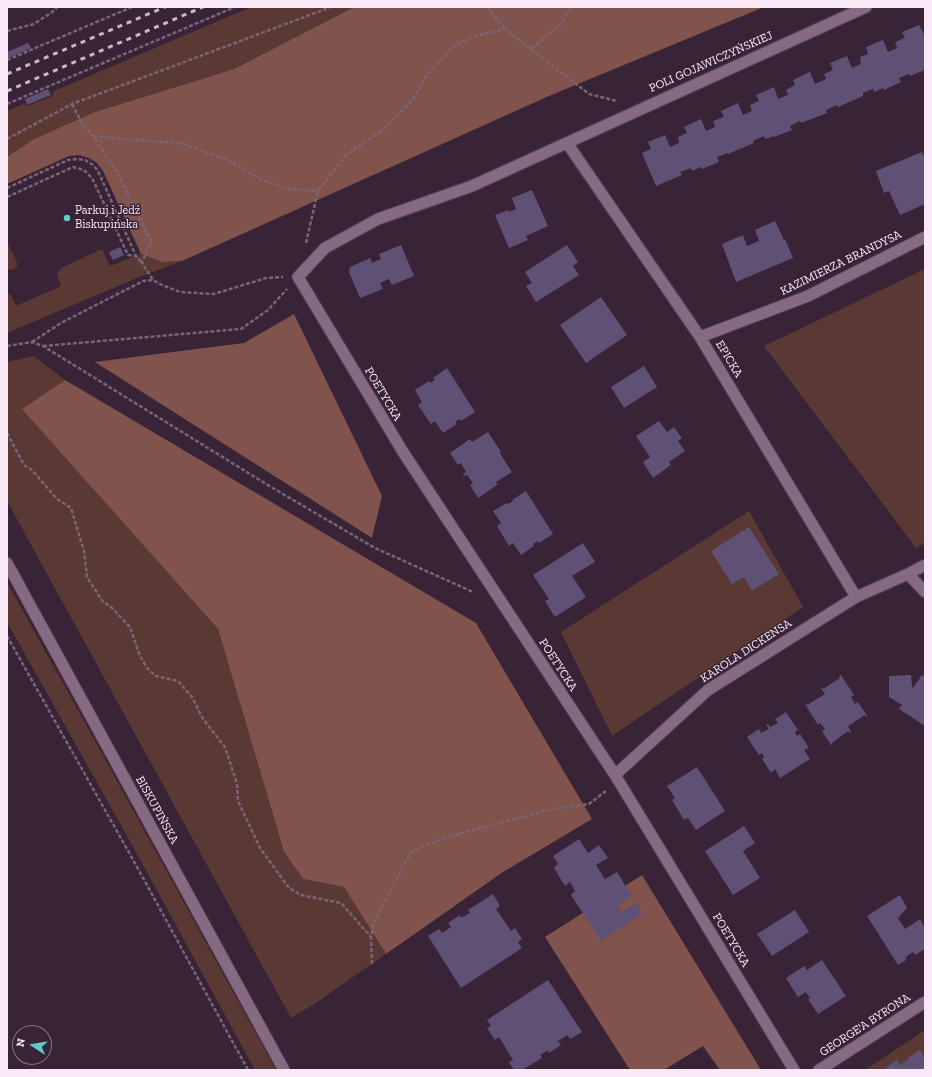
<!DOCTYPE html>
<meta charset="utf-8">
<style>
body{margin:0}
#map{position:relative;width:932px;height:1077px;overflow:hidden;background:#392336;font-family:"Zilla Slab",serif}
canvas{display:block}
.frame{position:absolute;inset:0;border:8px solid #f9e9f6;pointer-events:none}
.north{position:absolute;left:12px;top:1025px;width:40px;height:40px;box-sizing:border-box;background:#392336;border:1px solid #867283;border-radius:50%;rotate:282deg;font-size:11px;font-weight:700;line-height:16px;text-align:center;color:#f9e9f6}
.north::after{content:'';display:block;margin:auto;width:14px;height:18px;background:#56cec3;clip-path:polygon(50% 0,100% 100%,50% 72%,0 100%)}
</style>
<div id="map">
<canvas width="932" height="1077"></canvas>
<div class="frame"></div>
<div class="north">N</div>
</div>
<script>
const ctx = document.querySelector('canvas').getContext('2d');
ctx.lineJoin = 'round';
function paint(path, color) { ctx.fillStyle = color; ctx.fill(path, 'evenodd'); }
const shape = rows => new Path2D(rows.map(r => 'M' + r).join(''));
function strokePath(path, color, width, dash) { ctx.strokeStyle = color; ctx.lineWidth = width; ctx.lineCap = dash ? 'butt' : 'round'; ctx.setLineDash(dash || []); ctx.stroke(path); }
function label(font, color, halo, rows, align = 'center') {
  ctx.font = font + ' "Zilla Slab",serif'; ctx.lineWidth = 3; ctx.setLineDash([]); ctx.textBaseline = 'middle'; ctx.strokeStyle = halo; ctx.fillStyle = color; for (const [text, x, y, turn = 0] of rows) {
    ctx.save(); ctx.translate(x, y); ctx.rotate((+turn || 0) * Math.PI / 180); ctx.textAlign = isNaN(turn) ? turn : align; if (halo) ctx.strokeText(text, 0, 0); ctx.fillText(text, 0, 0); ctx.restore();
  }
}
paint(shape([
 [251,7,354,7,234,69,95,112,34,139,7,157,7,111,23,104,28,106,52,96,54,91],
 [7,241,17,263,17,266,13,270,7,269],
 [102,249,110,266,141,254,162,262,182,261,137,278,7,333,7,293,11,295,16,306,61,286,57,274,61,268],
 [925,269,925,543,916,548,764,346],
 [34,356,65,380,23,409,218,629,284,852,303,879,344,887,386,954,316,1003,291,1018,7,501,7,362],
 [749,511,803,607,612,736,561,632],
 [7,582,79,712,276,1070,255,1070,141,861,7,622],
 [925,1030,925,1070,865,1070]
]), '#5a3833');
paint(shape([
 [354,7,764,7,549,96,182,261,162,262,141,254,103,171,97,163,89,158,79,155,69,156,7,184,7,157,34,139,95,112,234,69],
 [294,314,382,496,372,538,95,362,244,343],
 [65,380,476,623,592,819,503,872,386,954,344,887,303,879,284,852,218,629,22,409],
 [642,875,761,1070,720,1070,703,1046,664,1070,630,1070,545,937]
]), '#80534c');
paint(shape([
 [919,25,925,36,925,70,910,76,909,74,899,78,901,82,884,90,883,88,874,92,873,89,863,93,863,96,838,107,837,105,826,110,827,113,801,123,800,121,790,126,792,130,774,137,774,136,765,139,764,136,753,141,754,143,728,154,728,153,717,157,719,162,702,169,701,167,692,171,691,168,680,172,682,175,656,186,642,153,651,149,648,142,665,135,670,147,679,143,678,137,687,133,684,127,701,119,706,131,715,127,713,121,724,117,721,111,738,103,743,115,752,111,750,105,759,101,756,95,774,87,778,99,788,95,786,90,795,85,793,80,810,72,815,84,826,79,824,74,833,70,830,63,847,56,852,68,861,64,860,57,868,54,866,47,883,40,888,52,897,48,895,42,905,38,902,32],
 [28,43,31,48,8,58,7,52],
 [48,89,51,95,27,105,25,99],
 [922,152,925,160,925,204,900,215,889,191,884,193,876,171],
 [532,190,548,226,526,236,528,240,509,248,495,215,508,210,509,212,516,209,512,198],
 [775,221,784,240,785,239,793,258,736,282,722,244,743,235,747,246,759,241,755,230],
 [401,245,414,276,392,285,389,279,380,283,383,289,360,298,349,272,350,267,370,258,372,263,381,259,379,254],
 [567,245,578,262,573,266,579,275,536,302,526,286,532,283,525,272],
 [120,247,124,255,113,260,109,252],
 [601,297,627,335,586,363,560,325],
 [644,366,657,387,624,408,611,387],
 [447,368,475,412,461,421,460,419,455,422,457,424,443,433,435,421,431,424,418,405,422,402,415,390,429,381,430,383,435,380,433,378],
 [659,421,667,432,674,427,682,438,678,441,685,451,669,462,671,465,653,478,643,462,650,457,636,436],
 [488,432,499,449,501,451,500,452,501,455,512,472,496,482,497,485,478,498,470,485,473,483,467,475,464,476,463,474,466,472,461,463,458,465,450,453,470,439,472,442],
 [526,491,553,534,539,543,538,541,533,544,534,546,521,555,513,543,509,546,497,526,501,523,493,511,507,503,508,504,513,501,512,500],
 [749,527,779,574,752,591,744,577,732,584,711,551],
 [583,543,595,562,572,576,586,597,555,617,545,601,549,599,533,575],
 [841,675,854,695,851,697,855,704,858,702,867,716,866,717,865,715,848,726,851,732,850,733,848,731,832,743,833,744,831,745,822,731,825,729,820,723,818,725,805,704,806,703,807,705,825,694,821,688,822,687,823,689,840,678,839,676],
 [911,675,912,686,913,688,922,675,925,677,925,726,899,709,902,705,889,697,889,676],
 [786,712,798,730,795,732,797,736,800,734,809,748,804,750,810,759,780,778,775,769,771,773,762,759,764,757,762,753,759,755,747,737,759,729,761,733,769,729,766,725,768,724,770,727,778,723,775,719],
 [697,767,725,811,696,830,688,818,684,820,672,800,675,798,667,786],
 [744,826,755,843,743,851,760,878,733,895,705,851],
 [579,839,588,853,599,845,608,858,596,865,605,879,617,872,632,896,617,905,622,912,636,903,643,913,601,941,571,895,575,891,570,882,565,886,554,868,558,864,553,856],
 [493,894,500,906,496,909,511,931,515,928,522,939,518,942,522,948,461,988,428,936,439,929,442,933,451,927,448,923,460,915,461,918,470,913,468,910],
 [900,895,907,908,898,918,905,929,920,919,925,928,925,949,915,955,913,952,907,956,905,961,898,965,867,916],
 [795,910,809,932,772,956,757,934],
 [822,960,846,996,818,1014,808,999,810,998,806,992,798,997,786,978,804,966,807,970],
 [548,980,582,1032,570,1039,567,1035,558,1041,561,1045,549,1053,548,1050,540,1055,542,1058,522,1070,514,1070,509,1062,513,1060,499,1037,495,1040,487,1028,491,1026,487,1020],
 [920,1050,925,1058,925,1070,883,1070,897,1060,900,1065,909,1059,909,1057]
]), '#5f5076');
const minor = shape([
 [567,143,700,337,856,597],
 [700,337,808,296,925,237],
 [908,574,925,592],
 [615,775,708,690,856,597,908,574,925,565],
 [794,1070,615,775,403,452,298,277,325,248,378,219,472,186,866,7],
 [819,1070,925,1002]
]);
const tertiary = shape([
 [7,563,284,1070]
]);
strokePath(minor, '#544052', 13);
strokePath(tertiary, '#544052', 13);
strokePath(shape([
 [487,7,505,29],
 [7,31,34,24,55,10,57,7],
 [531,49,560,25,571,7],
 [7,60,132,7],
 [7,104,235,7],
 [72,104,83,125,93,136,117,172,151,241,142,263,153,280],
 [93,136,133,140,181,143,228,160,260,179,288,189,318,191],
 [7,139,72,104,331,7],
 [7,188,68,160,77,159,85,160,93,165,98,171,136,256,142,263],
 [7,197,73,167,84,170,92,178,128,255,136,256],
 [306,243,318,191,346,155,385,128,413,99,428,74,451,49,457,44,475,36,505,29,589,94,617,101],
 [32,342,61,323,143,281,153,280,162,285,180,292,214,294,266,278,283,277],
 [7,346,32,342,43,346,271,487,375,548,473,592],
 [43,346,241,329,268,310,287,289],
 [7,433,24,465,32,470,57,499,71,508,84,551,87,577,103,602,110,606,130,627,140,656,147,668,156,676,178,681,192,697,203,719,225,747,237,784,238,801,260,848,289,888,301,895,341,903,371,937],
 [7,636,136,865,248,1070],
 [372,964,371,937,374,922,411,852,447,837,553,809,589,804,606,791]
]), '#796576', 2.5, [4, 2]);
strokePath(minor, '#856a81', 11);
strokePath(tertiary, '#856a81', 11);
strokePath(shape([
 [7,74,165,7],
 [7,91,203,7]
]), '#c9b7c6', 3, [5, 5]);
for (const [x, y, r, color] of [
 [67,218,4,"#56cec3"]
]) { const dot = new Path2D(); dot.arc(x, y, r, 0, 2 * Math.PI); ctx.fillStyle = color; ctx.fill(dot); strokePath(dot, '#392336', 1.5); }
label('12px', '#f9e9f6', '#392336', [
 ["POLI GOJAWICZYŃSKIEJ",711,62,-24],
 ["KAZIMIERZA BRANDYSA",841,263,-26],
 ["EPICKA",729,359,59],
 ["POETYCKA",383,394,59],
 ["KAROLA DICKENSA",746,651,-33],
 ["POETYCKA",558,665,57],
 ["BISKUPIŃSKA",157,810,61],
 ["POETYCKA",731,940,59],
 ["GEORGE'A BYRONA",865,1025,-33]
]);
label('12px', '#f9e9f6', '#392336', [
 ["Parkuj i Jedź",75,211],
 ["Biskupińska",75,225]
], 'left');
</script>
